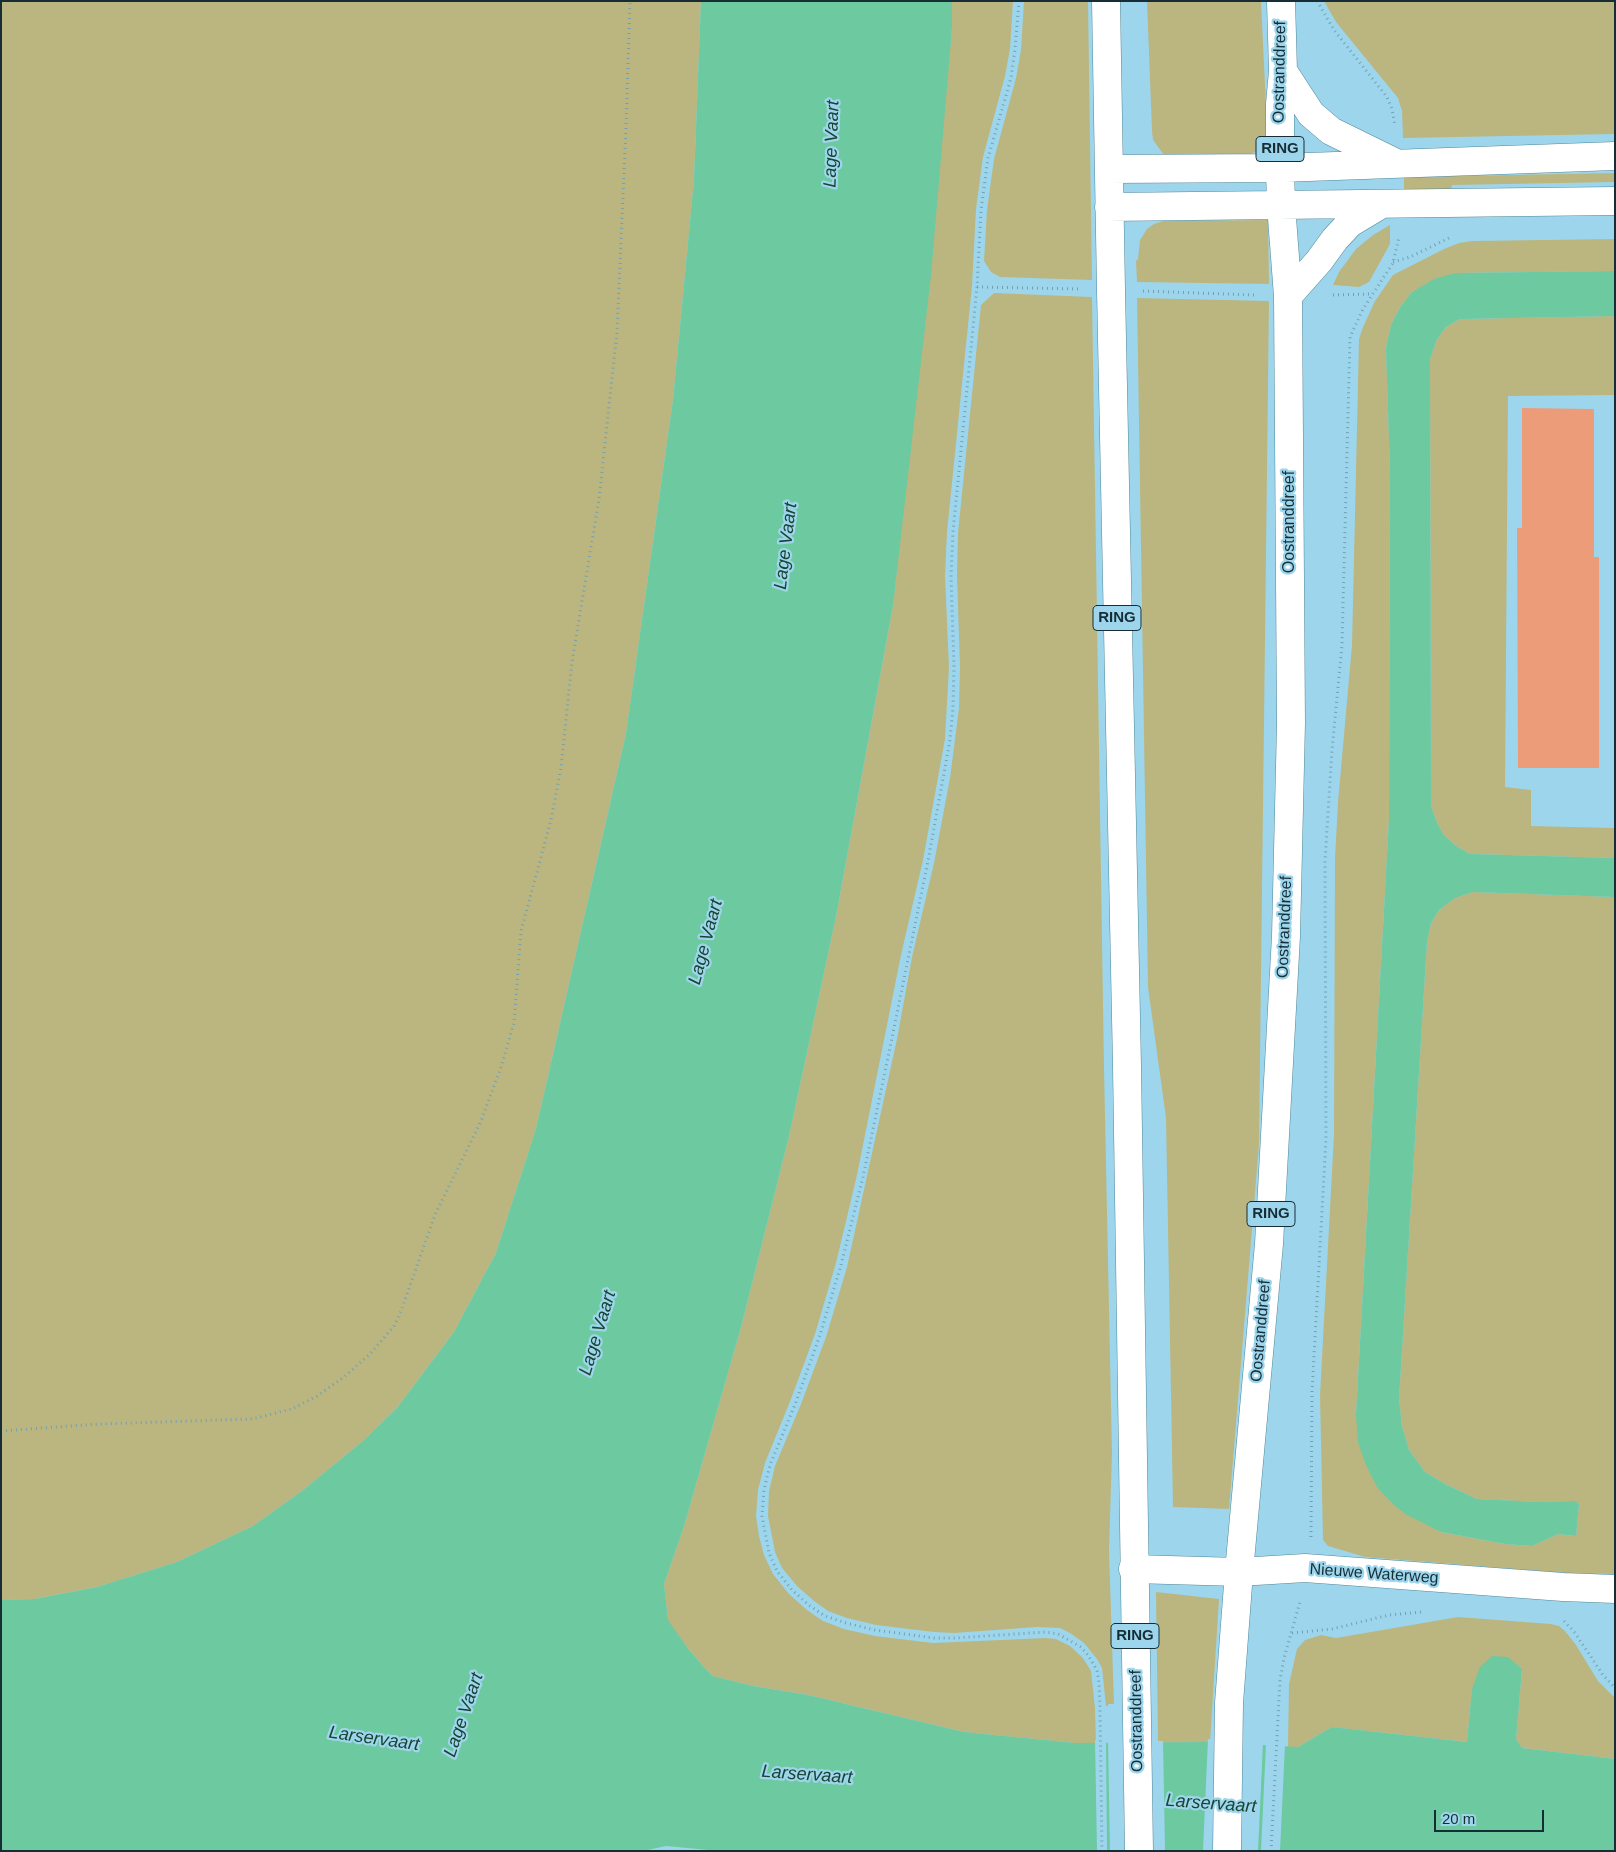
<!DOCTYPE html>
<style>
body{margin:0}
#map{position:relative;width:1616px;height:1852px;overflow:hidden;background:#9dd6ec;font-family:Helvetica,sans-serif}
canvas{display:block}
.frame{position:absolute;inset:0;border:2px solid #162d36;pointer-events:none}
.scale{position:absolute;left:1434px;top:1810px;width:110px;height:22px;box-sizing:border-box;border:2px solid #162d36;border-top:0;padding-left:6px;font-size:15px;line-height:18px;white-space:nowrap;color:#162d36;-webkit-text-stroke:4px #9dd6ec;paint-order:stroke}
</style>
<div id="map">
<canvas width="1616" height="1852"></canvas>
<div class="frame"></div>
<div class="scale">20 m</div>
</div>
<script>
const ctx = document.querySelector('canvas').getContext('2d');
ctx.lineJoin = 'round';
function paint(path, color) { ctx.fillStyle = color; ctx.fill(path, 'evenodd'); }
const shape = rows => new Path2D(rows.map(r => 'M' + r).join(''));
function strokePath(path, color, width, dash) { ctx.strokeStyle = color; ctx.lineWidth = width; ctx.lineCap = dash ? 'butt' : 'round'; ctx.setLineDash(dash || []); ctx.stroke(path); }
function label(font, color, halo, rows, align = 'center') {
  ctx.font = font + ' Helvetica,sans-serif'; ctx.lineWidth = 4.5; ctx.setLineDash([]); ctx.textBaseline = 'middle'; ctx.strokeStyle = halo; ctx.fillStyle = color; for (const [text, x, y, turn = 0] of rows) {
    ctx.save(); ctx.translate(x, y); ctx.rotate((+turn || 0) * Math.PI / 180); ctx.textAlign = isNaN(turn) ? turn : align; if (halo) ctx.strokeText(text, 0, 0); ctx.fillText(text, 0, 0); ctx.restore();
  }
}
paint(shape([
 [1,1,701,1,694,180,673,400,626,734,536,1129,496,1253,454,1332,397,1408,363,1441,302,1491,253,1526,177,1562,97,1587,35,1599,1,1600],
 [952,1,1013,1,1010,49,1005,76,983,157,976,209,972,286,947,532,945,576,949,667,945,739,923,860,901,955,857,1175,836,1263,815,1334,791,1399,765,1463,758,1490,756,1516,759,1536,764,1555,773,1574,789,1594,807,1610,823,1621,844,1629,875,1636,933,1643,1046,1638,1056,1639,1070,1646,1083,1658,1091,1671,1095,1708,1096,1743,1075,1743,964,1732,808,1695,753,1686,712,1676,689,1650,668,1621,664,1584,684,1526,741,1327,789,1136,836,916,893,605,952,28],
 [1024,1,1088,1,1092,280,1000,277,991,272,984,261,987,210,994,159,1016,78,1021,50],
 [1147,1,1261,1,1267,127,1266,135,1262,145,1255,152,1248,155,1164,155,1153,140,1152,131],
 [1324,1,1615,1,1615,134,1403,138,1402,111,1398,98,1336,22],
 [1615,173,1615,182,1452,185,1451,189,1404,190,1404,177],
 [1268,220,1269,284,1137,282,1136,261,1138,259,1140,240,1147,229,1154,224,1163,221],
 [1390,225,1390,244,1369,282,1359,287,1333,285,1339,272,1356,249,1373,235],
 [1615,239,1615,271,1455,273,1412,292,1401,306,1391,325,1386,348,1390,469,1389,820,1356,1415,1441,1532,1505,1544,1532,1546,1558,1534,1576,1536,1579,1504,1575,1501,1538,1502,1477,1499,1447,1485,1425,1472,1409,1450,1402,1426,1399,1399,1427,941,1431,923,1439,910,1455,898,1473,892,1615,897,1615,1574,1567,1573,1365,1557,1328,1546,1323,1540,1320,1395,1334,1134,1335,858,1338,802,1352,645,1359,339,1363,327,1375,301,1393,275,1444,249,1459,243,1472,241],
 [994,293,1092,297,1104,1068,1112,1453,1109,1551,1114,1704,1108,1704,1108,1706,1106,1706,1102,1668,1097,1659,1084,1643,1070,1633,1060,1628,1037,1627,954,1633,934,1632,876,1625,847,1618,828,1611,814,1601,797,1586,782,1568,775,1552,768,1516,769,1491,775,1466,801,1404,826,1337,847,1267,897,1039,912,957,934,863,950,778,959,708,960,667,957,576,958,533,981,305],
 [1137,298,1269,301,1259,1144,1229,1509,1173,1507,1166,1118,1148,987],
 [1615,316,1615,395,1508,396,1505,787,1531,790,1531,826,1615,828,1615,858,1470,854,1456,846,1443,834,1437,823,1431,806,1430,359,1437,339,1446,327,1460,319],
 [1156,1592,1219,1599,1210,1742,1158,1743],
 [1458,1617,1551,1624,1559,1626,1565,1631,1576,1645,1598,1681,1615,1698,1615,1759,1522,1748,1516,1739,1522,1669,1472,1689,1467,1742,1332,1727,1298,1747,1288,1747,1289,1684,1297,1649,1305,1640,1321,1635,1336,1638]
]), '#bbb67f');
paint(shape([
 [701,1,952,1,952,28,931,275,893,605,836,916,789,1136,741,1327,684,1526,664,1584,668,1620,689,1650,712,1676,753,1686,808,1695,964,1732,1075,1743,1210,1742,1298,1747,1332,1727,1467,1742,1472,1689,1480,1667,1492,1656,1508,1657,1522,1669,1516,1739,1522,1748,1615,1759,1615,1851,719,1851,666,1846,643,1851,1,1851,1,1600,35,1599,97,1587,177,1562,253,1526,302,1491,363,1441,397,1408,454,1332,496,1253,536,1129,626,734,673,400,694,180],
 [1615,271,1615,316,1460,319,1446,327,1437,339,1430,359,1431,806,1437,823,1443,834,1456,846,1470,854,1615,858,1615,897,1473,892,1455,898,1439,910,1431,923,1427,941,1399,1399,1402,1426,1409,1450,1425,1472,1447,1485,1477,1499,1538,1502,1575,1501,1579,1504,1576,1536,1558,1534,1532,1546,1505,1544,1441,1532,1407,1515,1394,1505,1377,1487,1366,1465,1358,1442,1356,1415,1389,820,1390,469,1386,348,1391,325,1401,306,1412,292,1434,279,1455,273]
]), '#6cc9a0');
paint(shape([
 [1208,1739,1263,1743,1258,1851,1203,1851],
 [1095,1740,1106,1740,1107,1851,1097,1851],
 [1108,1740,1163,1741,1165,1851,1110,1851],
 [1266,1743,1285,1745,1280,1851,1261,1851]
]), '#9dd6ec');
paint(shape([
 [1522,408,1594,409,1594,557,1599,557,1599,768,1518,768,1517,528,1522,528]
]), '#ed9c7a');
const street = shape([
 [1133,1569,1239,1572,1305,1568,1563,1587,1615,1589]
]);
const primary = shape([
 [1106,1,1111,290,1127,1066,1139,1851],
 [1283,71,1311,114,1331,131,1394,162],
 [1109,169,1280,168,1615,156],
 [1109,207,1615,201],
 [1288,296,1319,261,1335,239,1350,223,1380,205],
 [1227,1851,1229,1703,1239,1572,1269,1244,1286,936,1291,723,1288,296,1281,205,1280,168,1280,104,1283,71,1281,1]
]);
strokePath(street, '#4f879a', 29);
strokePath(primary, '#4f879a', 29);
strokePath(shape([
 [1019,1,1015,49,1011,78,988,158,981,210,977,287,953,532,951,577,954,667,953,708,950,740,928,861,892,1038,863,1177,841,1265,820,1335,796,1402,770,1465,764,1490,762,1516,769,1553,777,1571,792,1590,810,1606,825,1616,846,1623,875,1630,934,1638,954,1638,1046,1632,1058,1634,1081,1647,1088,1655,1097,1670,1099,1683,1100,1707,1102,1851],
 [1317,1,1334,30,1387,97,1392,109,1395,126],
 [1393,262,1410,257,1449,238],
 [977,287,1079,289],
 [1143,291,1254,295],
 [1333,295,1372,294],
 [1,1431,98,1424,252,1419,292,1409,317,1396,344,1377,370,1354,394,1326,401,1311,435,1215,481,1121,501,1067,514,1023,521,931,551,820,561,768,572,662,599,499,617,332,626,128,630,1],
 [1311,1537,1312,1392,1326,1139,1325,861,1332,750,1342,645,1350,337,1363,309,1393,263,1399,237],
 [1564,1621,1575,1633,1603,1675,1615,1688],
 [1292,1633,1332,1629,1389,1615,1422,1612],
 [1271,1851,1280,1680,1284,1658,1300,1602]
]), '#72a0b2', 3, [1, 4]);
strokePath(street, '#fff', 28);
strokePath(primary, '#fff', 28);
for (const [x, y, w] of [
 [1280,149,48],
 [1117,618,48],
 [1271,1214,48],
 [1135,1636,48]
]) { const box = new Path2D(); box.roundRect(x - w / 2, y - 12.5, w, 25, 4); ctx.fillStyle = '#9dd6ec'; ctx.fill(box); strokePath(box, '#162d36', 1); }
label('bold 15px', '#162d36', null, [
 ["RING",1280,149],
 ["RING",1117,618],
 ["RING",1271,1214],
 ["RING",1135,1636]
]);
label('16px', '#162d36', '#9dd6ec', [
 ["Oostranddreef",1280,72,-89],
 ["Oostranddreef",1290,522,-90],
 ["Oostranddreef",1285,927,-88],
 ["Oostranddreef",1261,1331,-85],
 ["Nieuwe Waterweg",1374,1574,4],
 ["Oostranddreef",1137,1721,-91]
]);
label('italic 18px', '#1a4332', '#9dd6ec', [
 ["Lage Vaart",832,144,-88],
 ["Lage Vaart",786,546,-83],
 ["Lage Vaart",706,942,-75],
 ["Lage Vaart",598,1333,-73],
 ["Lage Vaart",464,1715,-71],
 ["Larservaart",374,1739,8],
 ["Larservaart",807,1775,4],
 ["Larservaart",1211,1804,4]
]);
</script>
